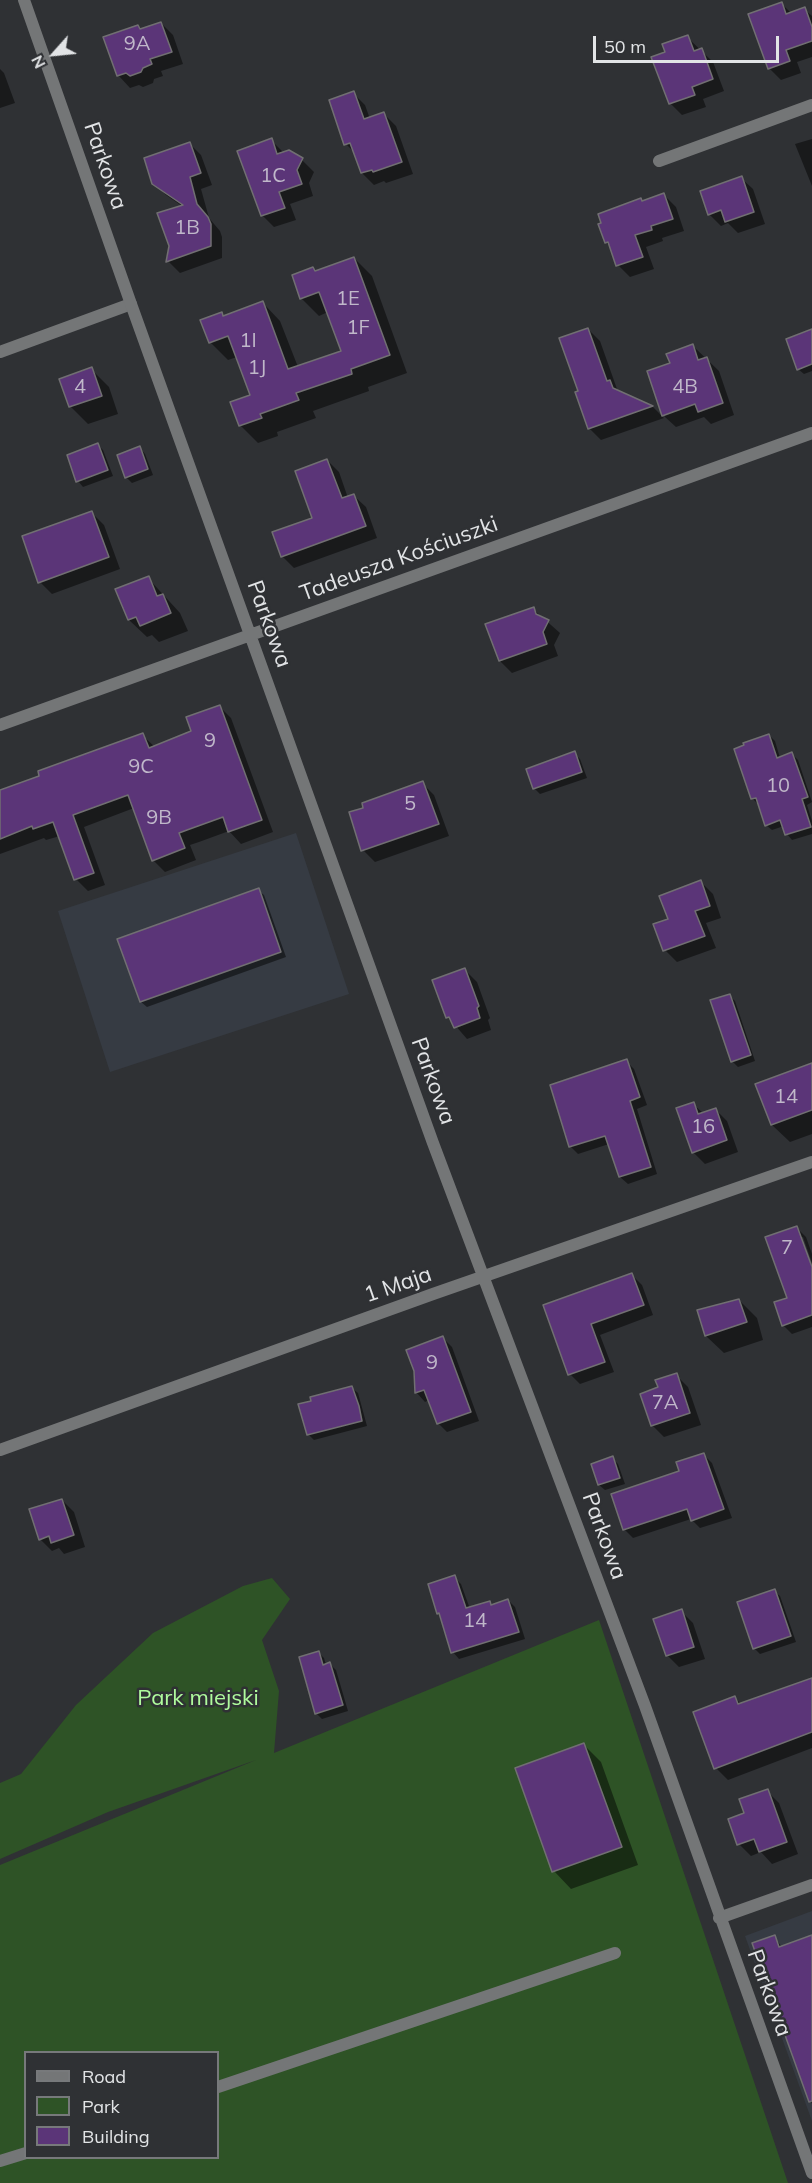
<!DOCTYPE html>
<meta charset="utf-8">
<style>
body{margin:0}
#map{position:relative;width:812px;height:2183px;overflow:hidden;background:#2f3134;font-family:Mulish,sans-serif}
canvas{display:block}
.legend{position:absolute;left:24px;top:2051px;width:195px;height:108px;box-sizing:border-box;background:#2f3134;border:2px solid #77797b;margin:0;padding:8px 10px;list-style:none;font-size:18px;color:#e2e4e6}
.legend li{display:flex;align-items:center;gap:12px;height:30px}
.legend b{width:30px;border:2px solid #77797b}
.north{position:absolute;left:24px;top:24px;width:60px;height:60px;-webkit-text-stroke:4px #2f3134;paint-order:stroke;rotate:243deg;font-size:16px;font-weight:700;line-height:24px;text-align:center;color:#e2e4e6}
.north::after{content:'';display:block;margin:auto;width:21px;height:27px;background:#e2e4e6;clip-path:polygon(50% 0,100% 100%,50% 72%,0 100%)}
.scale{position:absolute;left:593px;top:36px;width:186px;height:27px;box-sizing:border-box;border:3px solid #e2e4e6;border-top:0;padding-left:8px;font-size:18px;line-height:21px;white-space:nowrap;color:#e2e4e6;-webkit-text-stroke:4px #2f3134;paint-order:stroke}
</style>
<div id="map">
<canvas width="812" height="2183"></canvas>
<ul class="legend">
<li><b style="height:8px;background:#747677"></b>Road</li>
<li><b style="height:16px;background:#2e5326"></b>Park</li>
<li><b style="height:16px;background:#5b3578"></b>Building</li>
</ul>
<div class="north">N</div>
<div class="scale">50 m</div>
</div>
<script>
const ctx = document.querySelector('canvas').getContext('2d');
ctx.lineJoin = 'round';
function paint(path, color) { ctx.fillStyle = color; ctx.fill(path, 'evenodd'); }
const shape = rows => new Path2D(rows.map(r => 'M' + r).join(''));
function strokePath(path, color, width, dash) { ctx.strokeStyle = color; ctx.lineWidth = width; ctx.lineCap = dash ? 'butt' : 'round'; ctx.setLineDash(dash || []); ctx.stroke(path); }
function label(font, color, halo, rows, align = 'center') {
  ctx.font = font + ' Mulish,sans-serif'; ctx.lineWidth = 5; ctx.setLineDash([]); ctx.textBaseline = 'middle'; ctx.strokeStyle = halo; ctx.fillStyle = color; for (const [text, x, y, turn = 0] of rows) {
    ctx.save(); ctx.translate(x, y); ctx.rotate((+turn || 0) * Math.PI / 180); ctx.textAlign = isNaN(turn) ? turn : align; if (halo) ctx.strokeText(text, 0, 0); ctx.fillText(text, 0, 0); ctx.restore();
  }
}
paint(shape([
 [296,833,349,994,110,1072,58,911],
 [812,1911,812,2121,745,1936]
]), '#363b43');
paint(shape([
 [272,1578,290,1599,262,1640,279,1691,274,1753,599,1620,788,2183,0,2183,0,1865,256,1760,108,1812,0,1859,0,1783,21,1774,76,1705,153,1633,243,1586],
 [26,2052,218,2052,218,2158,26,2158]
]), '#2e5326');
paint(shape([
 [782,4,791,13,804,9,812,16,812,57,797,62,801,73,781,80,769,68],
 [161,23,173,35,183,64,161,71,163,76,154,79,153,83,143,87,139,85,130,88,119,76,105,38,138,26,142,30],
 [687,37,713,62,724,91,703,99,706,107,682,115,670,103,667,53],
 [0,69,4,73,15,103,0,108],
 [353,93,365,105,370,119,384,114,396,126,413,174,386,183,384,181,374,185,362,173,356,154,346,144],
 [812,139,812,186,795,144],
 [271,140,283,152,289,152,302,160,314,172,309,183,313,196,290,204,296,220,274,227,262,215],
 [189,143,201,155,212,185,201,189,209,218,220,231,222,237,222,258,180,273,168,261,182,206,166,195,154,183],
 [741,178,753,189,765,224,738,233,728,223,721,226,709,214],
 [664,195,676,207,684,231,662,238,663,241,646,247,654,269,630,277,618,265,611,248,606,242,643,202],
 [354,258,372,276,407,373,368,387,369,391,313,411,316,418,277,432,278,436,258,443,240,425,251,396,237,357,228,360,210,342,221,314,225,317,263,303,280,321,298,367,343,351,328,312,319,316,301,298],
 [588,329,600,341,617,389,621,393,653,407,664,418,601,440,589,428,580,392],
 [812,331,812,371,804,374,798,369],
 [693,346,719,371,734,415,711,424,704,417,676,427,665,417,649,372,672,364],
 [91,369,109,387,118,414,88,424,71,407,61,380],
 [98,445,103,450,113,476,83,487,78,481],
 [140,448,145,454,153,475,132,483,126,477],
 [327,460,339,472,348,498,354,496,366,507,377,538,294,568,282,556,314,519],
 [92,513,104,525,120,569,52,594,40,582],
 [148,578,180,613,188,631,159,642,152,635,147,637,129,620,117,590],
 [533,609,560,633,554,645,558,656,512,673,500,661],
 [219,706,231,718,273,832,241,844,229,831,199,842,190,845,196,860,165,872,153,860,134,808,84,827,105,885,88,891,76,879,60,836,46,840,44,838,0,854,0,794,142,735,155,747,193,732],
 [769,735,775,741,780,758,792,754,798,760,812,802,807,805,812,821,812,834,792,840,787,834,784,826,772,830,766,825,758,804,752,798],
 [574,753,580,759,587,778,540,794,535,789,528,770],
 [422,783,434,795,449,836,375,862,363,850,365,808],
 [701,882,713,894,721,918,706,923,716,948,677,962,665,950,670,920],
 [258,890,264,895,286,957,147,1007,141,1002,119,940],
 [465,970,477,982,490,1018,488,1020,491,1030,467,1039,448,1017],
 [729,995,735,1001,755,1061,738,1067,732,1061],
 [626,1061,634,1069,647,1105,637,1109,657,1174,628,1184,620,1177,609,1144,578,1154,570,1146],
 [812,1065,812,1134,790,1142,772,1125],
 [693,1104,704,1114,715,1109,727,1121,738,1152,705,1164,693,1152],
 [797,1228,806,1237,812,1254,812,1263,803,1237,799,1237,810,1266,812,1265,812,1327,792,1334,783,1325,789,1299],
 [632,1275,642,1285,653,1315,600,1335,614,1372,580,1384,570,1374,545,1305],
 [739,1300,757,1318,763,1340,724,1353,706,1336,698,1311],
 [443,1338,452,1347,479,1421,447,1432,438,1423,429,1400,425,1402,416,1392],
 [676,1375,688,1387,701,1425,664,1437,652,1425,660,1388],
 [352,1388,358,1393,367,1426,314,1440,308,1434,312,1402],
 [703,1454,712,1463,732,1518,700,1528,691,1519,633,1538,625,1530,613,1495,681,1472],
 [612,1458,618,1464,625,1484,605,1490,599,1485,593,1465],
 [62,1500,74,1512,85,1547,64,1554,59,1548,52,1551,40,1539],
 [454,1577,461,1584,470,1609,489,1602,493,1606,508,1600,515,1607,525,1639,459,1659,453,1652,442,1618,438,1613],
 [774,1591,780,1596,796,1642,760,1654,754,1648],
 [681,1611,693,1623,705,1659,679,1667,667,1655],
 [319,1653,324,1658,326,1665,330,1664,336,1670,348,1711,322,1719,316,1713],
 [812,1680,812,1748,728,1780,716,1768,735,1698,741,1704],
 [584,1745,601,1762,638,1865,571,1889,554,1871],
 [767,1791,779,1803,798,1854,772,1864,761,1852,751,1856,739,1844,746,1814],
 [774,1937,782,1947,812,1937,812,2104,754,1944]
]), '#0007');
const building = shape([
 [782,2,786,14,805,7,812,27,812,41,786,50,790,61,768,69,748,14,782,2],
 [161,22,172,52,150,59,152,64,143,68,141,72,130,76,126,73,117,76,103,37,138,25,140,29,161,22],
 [688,35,694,51,702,48,713,79,692,87,695,95,669,104,651,57,665,52,662,44,688,35],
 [354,91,364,119,384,112,402,162,373,172,372,170,361,173,350,143,344,145,329,100,354,91],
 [272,138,277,154,289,150,303,158,297,170,302,184,279,192,285,208,261,216,237,151,272,138],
 [190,142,201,173,190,177,197,204,208,217,211,224,211,246,166,262,169,246,157,213,183,205,152,184,144,158,190,142],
 [742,176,754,212,725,222,721,210,708,215,700,191,742,176],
 [664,193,673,219,651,226,652,230,635,235,643,257,616,266,608,242,605,243,598,224,601,223,598,214,641,198,642,201,664,193],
 [354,257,390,355,351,369,352,374,296,393,299,400,260,414,262,418,239,426,230,402,250,395,228,336,209,343,200,320,222,312,223,316,263,301,288,369,341,351,319,292,300,299,292,275,313,267,315,271,354,257],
 [588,328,607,381,610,380,613,388,653,406,588,429,575,392,578,391,559,338,588,328],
 [812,329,812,364,797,370,786,339,812,329],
 [693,344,698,360,707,357,723,403,698,412,695,404,662,416,647,371,670,363,666,354,693,344],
 [92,367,102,396,69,407,59,379,92,367],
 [98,443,108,470,76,482,67,455,98,443],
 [140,446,148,469,125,478,117,455,140,446],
 [327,459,342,498,354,494,366,526,281,557,272,532,312,518,295,471,327,459],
 [92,511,109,557,38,583,22,536,92,511],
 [149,576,157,596,163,594,171,613,140,626,136,617,128,620,115,589,149,576],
 [534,607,536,614,549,620,543,632,547,644,499,661,485,624,534,607],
 [220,705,262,820,228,832,223,817,187,830,179,833,185,848,152,861,128,795,73,815,94,873,74,880,53,822,33,829,32,826,0,839,0,790,39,776,38,771,143,733,149,748,191,731,186,717,220,705],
 [769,734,777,758,792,752,808,797,802,799,811,827,785,835,780,820,765,826,756,798,751,799,734,749,744,745,743,743,769,734],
 [575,751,582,772,533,789,526,769,575,751],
 [423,781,439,824,361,851,349,812,363,808,362,803,423,781],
 [701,880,710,906,695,911,705,936,663,951,653,924,668,919,659,896,701,880],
 [259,888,281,952,140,1002,117,939,259,888],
 [465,968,479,1006,477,1008,480,1018,454,1028,449,1017,446,1018,432,980,465,968],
 [730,994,751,1055,731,1062,710,1000,730,994],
 [627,1059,640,1097,630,1101,651,1167,619,1177,605,1136,569,1147,550,1085,627,1059],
 [812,1063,812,1110,771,1125,755,1084,812,1063],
 [694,1102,698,1114,716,1108,727,1140,692,1153,676,1108,694,1102],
 [797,1226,812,1267,812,1315,782,1326,774,1302,787,1298,765,1237,797,1226],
 [632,1273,644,1305,591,1324,605,1362,568,1375,543,1305,632,1273],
 [739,1299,747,1322,705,1336,697,1310,739,1299],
 [443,1336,471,1412,437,1424,424,1390,415,1393,414,1371,406,1350,443,1336],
 [677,1373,690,1413,651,1426,640,1394,658,1387,655,1380,677,1373],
 [352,1386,359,1406,362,1421,307,1435,298,1404,311,1401,310,1397,352,1386],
 [704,1453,724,1509,691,1521,687,1509,623,1530,611,1494,679,1471,676,1462,704,1453],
 [613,1456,620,1478,598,1485,591,1464,613,1456],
 [62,1499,74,1535,51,1543,49,1536,39,1540,29,1509,62,1499],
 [455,1575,466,1608,490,1601,491,1605,508,1599,519,1632,451,1653,439,1613,437,1614,428,1584,455,1575],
 [775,1589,791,1636,753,1649,737,1602,775,1589],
 [682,1609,694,1647,666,1656,653,1619,682,1609],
 [319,1651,323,1665,330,1662,343,1705,315,1714,299,1657,319,1651],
 [812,1678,812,1732,714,1769,693,1712,735,1696,738,1704,812,1678],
 [584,1743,622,1847,552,1872,515,1768,584,1743],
 [768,1789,787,1842,759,1852,754,1839,737,1845,728,1819,744,1813,739,1799,768,1789],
 [775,1935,779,1947,812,1935,812,2101,809,2102,752,1943,775,1935]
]);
paint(building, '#5b3578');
strokePath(building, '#716f72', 1.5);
strokePath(shape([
 [659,161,812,105],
 [0,352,131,304],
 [218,2087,615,1953],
 [0,2161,26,2153]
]), '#747677', 12);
strokePath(shape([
 [24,0,131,304,433,1143,645,1706,812,2173],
 [0,725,812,433],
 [0,1450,433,1294,812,1162],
 [719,1918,812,1885]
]), '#747677', 12);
label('20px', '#c0b8ca', null, [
 ["9A",137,44],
 ["1C",273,176],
 ["1B",187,228],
 ["1E",348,299],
 ["1F",358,328],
 ["1I",248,341],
 ["1J",257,368],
 ["4",80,387],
 ["4B",685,387],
 ["9",210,741],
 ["9C",141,767],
 ["10",778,786],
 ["5",410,804],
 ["9B",159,818],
 ["14",786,1097],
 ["16",703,1127],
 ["7",787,1248],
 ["9",432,1363],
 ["7A",665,1403],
 ["14",475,1621]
]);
label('22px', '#e2e4e6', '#2f3134', [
 ["Parkowa",105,166,71],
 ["Tadeusza Kościuszki",399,559,-20],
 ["Parkowa",269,624,70],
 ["Parkowa",433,1081,70],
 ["1 Maja",398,1285,-19],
 ["Parkowa",604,1536,70],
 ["Parkowa",769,1993,70]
]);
label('22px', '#affb9d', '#2f3134', [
 ["Park miejski",198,1698]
]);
</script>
